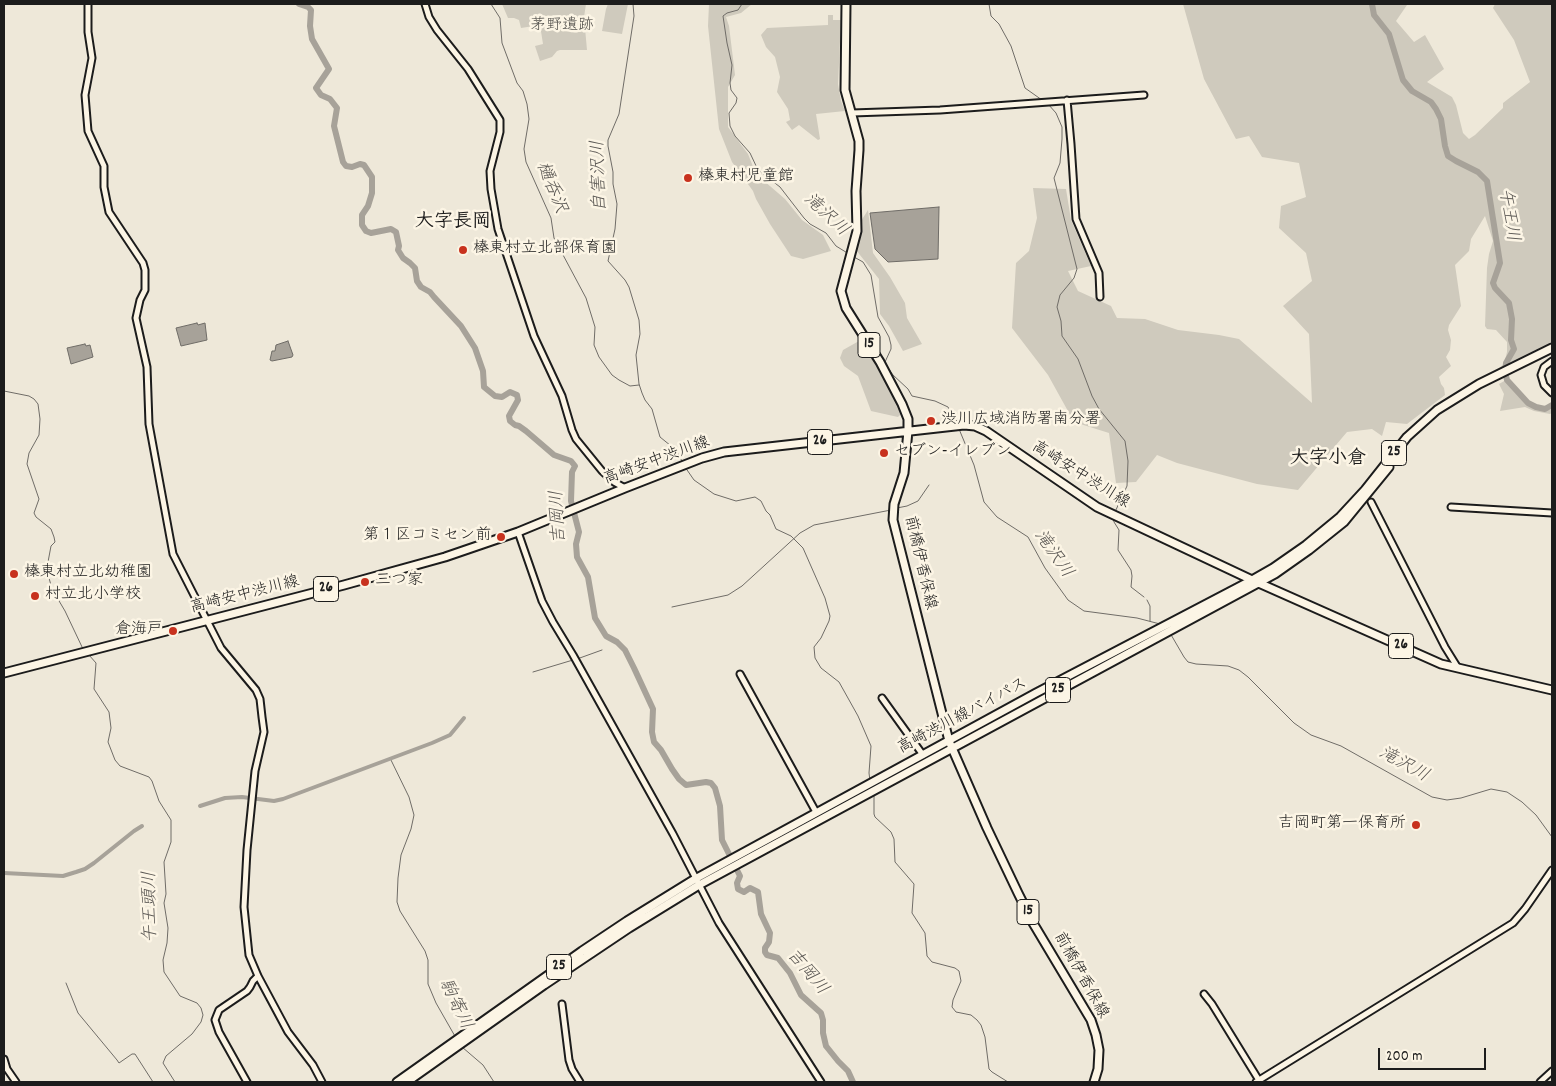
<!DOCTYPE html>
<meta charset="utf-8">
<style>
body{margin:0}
#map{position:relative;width:1556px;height:1086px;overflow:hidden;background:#eee8d9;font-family:Dekko,sans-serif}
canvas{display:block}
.frame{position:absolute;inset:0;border:5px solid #1c1c1c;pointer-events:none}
.scale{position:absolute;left:1378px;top:1048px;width:108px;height:22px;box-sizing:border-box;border:2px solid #1c1c1c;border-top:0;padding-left:6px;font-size:15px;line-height:18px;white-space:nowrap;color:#1c1c1c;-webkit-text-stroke:4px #fcf5e5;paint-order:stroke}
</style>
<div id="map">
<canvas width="1556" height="1086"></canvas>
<div class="frame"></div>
<div class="scale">200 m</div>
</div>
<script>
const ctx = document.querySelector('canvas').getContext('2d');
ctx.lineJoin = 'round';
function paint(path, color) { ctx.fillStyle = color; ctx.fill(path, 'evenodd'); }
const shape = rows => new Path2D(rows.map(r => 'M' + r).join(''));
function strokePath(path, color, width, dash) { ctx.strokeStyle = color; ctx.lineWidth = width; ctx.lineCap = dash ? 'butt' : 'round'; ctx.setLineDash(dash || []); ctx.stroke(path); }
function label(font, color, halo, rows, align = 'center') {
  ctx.font = font + ' Dekko,"Klee One",sans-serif'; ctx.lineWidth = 5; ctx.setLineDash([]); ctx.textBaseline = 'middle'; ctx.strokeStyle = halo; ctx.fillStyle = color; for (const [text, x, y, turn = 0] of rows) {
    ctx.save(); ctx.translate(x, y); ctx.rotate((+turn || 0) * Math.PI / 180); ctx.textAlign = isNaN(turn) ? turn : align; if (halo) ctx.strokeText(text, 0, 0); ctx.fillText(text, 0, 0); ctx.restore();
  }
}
paint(shape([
 [502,4,586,4,584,17,587,50,560,50,557,51,552,57,540,61,535,46,543,44,540,25,521,28,519,20,514,18,508,18],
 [608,4,628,4,622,34,602,31,606,9],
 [709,4,752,4,741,13,726,17,729,26,735,75,728,87,728,127,748,154,756,174,785,199,802,220,823,235,831,251,803,259,791,256,770,224,756,199,753,191,732,162,719,129,708,26],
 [1183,4,1406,4,1407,5,1396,21,1414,42,1425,35,1444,69,1427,82,1452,97,1456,105,1463,133,1469,139,1475,135,1503,108,1503,103,1530,82,1514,40,1493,8,1495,4,1552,4,1552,345,1508,366,1499,368,1504,364,1507,352,1507,342,1496,330,1487,329,1485,326,1487,268,1489,254,1493,241,1485,216,1471,239,1469,251,1455,265,1461,306,1449,325,1448,330,1451,340,1450,350,1446,357,1451,366,1439,377,1441,384,1444,388,1445,395,1407,424,1386,422,1382,436,1372,429,1347,432,1298,490,1257,484,1177,463,1157,455,1136,482,1116,483,1109,433,1074,422,1048,375,1012,328,1016,263,1029,251,1037,218,1033,188,1066,189,1071,220,1091,266,1068,271,1078,291,1111,306,1117,318,1145,319,1178,330,1219,335,1239,339,1312,403,1309,334,1283,306,1312,281,1306,253,1279,228,1281,206,1306,197,1299,163,1262,157,1249,136,1236,139,1204,79],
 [828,15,833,15,833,20,841,20,838,84,841,101,845,111,816,114,820,139,818,140,799,125,792,130,786,122,790,120,788,109,777,92,780,77,775,57,766,47,761,35,767,28,828,25],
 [868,210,873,253,890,277,905,303,907,318,922,344,903,351,889,326,880,314,879,279,856,250,859,243,861,221],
 [859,341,874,353,902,413,898,417,871,411,858,376,844,366,840,358,843,350],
 [1506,380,1511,388,1527,404,1537,409,1546,410,1552,409,1552,413,1550,414,1534,411,1525,407,1500,411,1504,394,1499,384]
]), '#cfcabd');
const water = shape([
 [939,207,938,259,888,262,875,249,870,213,939,207],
 [197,323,198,325,205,323,207,340,181,346,176,328,197,323],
 [288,341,293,355,292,357,272,361,270,360,272,351,275,351,276,345,288,341],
 [85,344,86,346,90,345,93,357,71,364,67,348,85,344]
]);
paint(water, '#a7a299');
strokePath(water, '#6f6c67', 1);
strokePath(shape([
 [491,4,500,18,502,43,517,83,523,91,527,104,529,119,524,149,526,162,551,218,554,238,586,298,595,327,594,345,599,357,612,375,619,380,630,386,639,385],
 [633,4,634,16,619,114,608,140,608,146,613,172,613,184,617,204,615,229,608,261,625,280,629,287,639,320,640,334,636,355,639,384,642,393,645,400,652,409,660,437,676,450,683,463],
 [742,4,738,10,727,13,723,16,727,43,732,65,730,83,731,90,737,98,736,103,729,113,730,126,735,136,750,153,758,170,780,187,804,218,810,224,826,233,836,246,849,254],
 [989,4,991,16,999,24,1011,46,1025,88,1042,100],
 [1048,104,1056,113,1062,127,1062,139,1060,163,1054,178,1077,269,1074,278,1060,295,1057,307,1061,321,1062,336,1078,359,1092,396,1099,409,1125,441,1128,461,1127,486,1115,512],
 [854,257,863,262,871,275,878,317,889,337,891,345,891,349,885,362,886,365,893,375,908,389,912,396,935,401,948,407,957,423],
 [4,391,29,396,34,399,38,404,40,419,39,435,29,453,27,464,39,499,34,513,36,517,51,529,54,537,55,542,51,546,48,562,49,578,52,589,65,611,83,649],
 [959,429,974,465,984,502,997,517,1028,537,1045,568,1068,600,1084,611,1137,618,1160,624],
 [685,467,694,480,714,494,736,501,755,497,761,501,766,511,770,515,776,529,791,536,803,548,825,598,830,616,829,621,821,638,814,647,815,658,821,668,839,682,858,716,871,746,869,773,870,781],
 [897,508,907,506,918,501,929,485],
 [1113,518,1114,522,1119,530,1118,550,1131,570,1132,576,1131,587,1144,597],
 [1147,600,1150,606,1150,621],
 [672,607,728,595,742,586,800,533,814,525,891,510],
 [1170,633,1184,657,1188,662,1196,664,1228,666,1239,670,1248,677,1294,723,1311,735,1341,746,1432,797,1447,800,1461,798,1491,789,1507,792,1522,802,1536,815,1552,837],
 [89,655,96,663,94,689,109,712,111,728,108,742,115,760,120,766,149,777,152,781,159,801,171,820,171,842,164,862,166,894,164,903,168,928,167,943,163,960,164,972,180,996,197,1003,201,1008,203,1015,201,1022,192,1034,166,1056,163,1063,175,1082],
 [577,659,602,650],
 [533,672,573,660],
 [390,758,409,797,414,815,411,829,401,855,398,878,397,902,400,911,425,951,428,960,428,984,436,1003,456,1038],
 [874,794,874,814,875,817,891,832,894,839,895,862,914,884,912,913,925,933,927,956,932,962,955,968,959,971,961,981,953,1000,952,1007,956,1012,971,1015,977,1020,981,1025,985,1037,989,1069,992,1072,1008,1082],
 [66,983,78,1013,117,1060,119,1063,132,1054,135,1054,153,1082],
 [462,1047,483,1065,494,1082]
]), '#6f6c67', 1);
strokePath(shape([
 [200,806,225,798,242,797,274,801,283,799,432,743,450,735,464,718],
 [4,873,63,876,76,872,85,869,94,863,134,831,142,826]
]), '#a7a299', 4);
strokePath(shape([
 [299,4,308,7,311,10,310,26,312,39,329,69,316,88,321,95,330,99,337,108,334,126,343,162,346,166,352,167,360,164,364,165,372,177,372,193,368,206,362,215,362,225,366,231,371,233,391,229,396,232,399,246,398,250,403,258,410,263,415,268,417,281,421,287,430,292,434,297,461,326,475,348,483,371,484,387,495,396,502,397,510,392,517,395,518,400,509,416,510,421,515,425,519,426,526,431,554,455,571,461,575,466,572,472,571,501,579,532,576,544,577,557,588,577,595,618,606,636,617,642,625,650,634,668,653,709,652,732,654,742,661,750,672,769,679,779,686,785,706,782,711,783,715,788,720,806,722,840,740,876,737,883,738,889,744,892,750,888,758,892,761,914,770,933,769,942,765,948,765,952,767,955,778,958,790,973,801,995,821,1013,823,1020,823,1033,826,1046,838,1061,848,1071,853,1082],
 [1372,4,1374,15,1389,34,1403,80,1412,91,1431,102,1436,109,1441,119,1445,146,1448,156,1456,161,1478,172,1487,181,1500,263,1493,283,1495,288,1509,303,1512,319,1511,340,1514,349,1506,363,1505,372,1507,380,1528,403,1536,407,1545,409,1552,405]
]), '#a7a299', 6);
const tertiary = shape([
 [88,4,88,32,92,58,85,95,88,131,104,166,104,187,109,212,143,263,145,270,145,290,140,300,136,318,147,367,149,424,173,554,221,648,256,690,260,699,262,717,264,732,255,771,247,850,244,907,249,955,258,976,253,981,250,987,247,991,219,1010,215,1020,219,1032,247,1082],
 [425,4,429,17,437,30,468,69,500,120,500,132,490,171,491,189,498,229,534,336,562,396,572,430,576,439,602,471,614,482,625,488],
 [1067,100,1071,144,1076,219,1099,273,1100,297],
 [852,113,940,110,1144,95],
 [1552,361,1544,367,1541,375,1544,385,1552,393],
 [1371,502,1445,647,1458,668],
 [1451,507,1552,513],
 [518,532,542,601,553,622,573,655,673,834,719,923,821,1082],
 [740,674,816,812],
 [882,698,923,755],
 [258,976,288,1032,313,1065,322,1082],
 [1204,994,1212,1004,1260,1082],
 [562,1004,569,1060,572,1069,580,1082],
 [4,1059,7,1069,16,1082],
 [1256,1082,1513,923,1525,909,1552,870],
 [1540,1082,1552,1071]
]);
const primary = shape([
 [846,4,845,90,859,141,859,150,856,191,857,231,841,291,846,308,880,362,902,404,908,419,908,431,904,473,894,504,893,520,949,741,987,828,1018,893,1033,923,1091,1020,1096,1035,1099,1050,1098,1069,1094,1082],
 [4,673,344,585,445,557,518,532,625,488,702,458,724,452,964,425,975,426,986,431,1097,507,1252,580,1441,664,1552,690],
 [397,1082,582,951,627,921,695,879,1036,693,1252,580,1273,568,1306,545,1340,517,1365,490,1407,437,1437,410,1479,384,1552,348],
 [407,1082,544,985,629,928,699,885,1275,574,1309,550,1344,522,1389,467]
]);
strokePath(tertiary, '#1c1c1c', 9);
strokePath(primary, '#1c1c1c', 11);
strokePath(tertiary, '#fcf5e5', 5);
strokePath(primary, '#fcf5e5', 7);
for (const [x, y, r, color] of [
 [688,178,5,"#c8321e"],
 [463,250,5,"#c8321e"],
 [931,421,5,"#c8321e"],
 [884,453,5,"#c8321e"],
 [501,537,5,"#c8321e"],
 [14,574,5,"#c8321e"],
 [365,582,5,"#c8321e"],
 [35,596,5,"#c8321e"],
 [173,631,5,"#c8321e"],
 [1416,825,5,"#c8321e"]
]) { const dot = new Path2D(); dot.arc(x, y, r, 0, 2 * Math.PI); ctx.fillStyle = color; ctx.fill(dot); strokePath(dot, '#fcf5e5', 2); }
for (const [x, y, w] of [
 [869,345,22],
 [820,442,25],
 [1394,453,25],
 [326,589,25],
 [1401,646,25],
 [1058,690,25],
 [1028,912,22],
 [559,967,25]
]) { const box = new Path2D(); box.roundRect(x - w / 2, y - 12.5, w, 25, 4); ctx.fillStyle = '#fcf5e5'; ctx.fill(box); strokePath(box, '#1c1c1c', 1); }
label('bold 15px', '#1c1c1c', null, [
 ["15",869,345],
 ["26",820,442],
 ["25",1394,453],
 ["26",326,589],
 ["26",1401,646],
 ["25",1058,690],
 ["15",1028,912],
 ["25",559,967]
]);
label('16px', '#52504c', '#fcf5e5', [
 ["茅野遺跡",562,27]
]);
label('16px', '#1c1c1c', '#fcf5e5', [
 ["榛東村児童館",698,178],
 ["榛東村立北部保育園",473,250],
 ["渋川広域消防署南分署",941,421],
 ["セブン-イレブン",894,453],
 ["第１区コミセン前",491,537,"right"],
 ["榛東村立北幼稚園",24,574],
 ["三つ家",375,582],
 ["村立北小学校",45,596],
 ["倉海戸",163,631,"right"],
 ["吉岡町第一保育所",1406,825,"right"]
], 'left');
label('16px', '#1c1c1c', '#fcf5e5', [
 ["高崎安中渋川線",657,462,-20],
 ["高崎安中渋川線",1080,476,32],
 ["前橋伊香保線",919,563,77],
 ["高崎安中渋川線",245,596,-14],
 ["高崎渋川線バイパス",963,717,-28],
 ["前橋伊香保線",1080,976,61]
]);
label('italic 18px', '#5b5854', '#fcf5e5', [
 ["自害沢川",601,176,-92],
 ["樋呑沢",550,188,68],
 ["午王川",1507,215,81],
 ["滝沢川",825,216,43],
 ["吉岡川",560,517,-93],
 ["滝沢川",1052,555,55],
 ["滝沢川",1403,766,29],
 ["午王頭川",152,907,-91],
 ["吉岡川",806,973,50],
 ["駒寄川",454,1005,64]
]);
label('bold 19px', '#1c1c1c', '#fcf5e5', [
 ["大字長岡",453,223],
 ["大字小倉",1328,460]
]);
</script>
